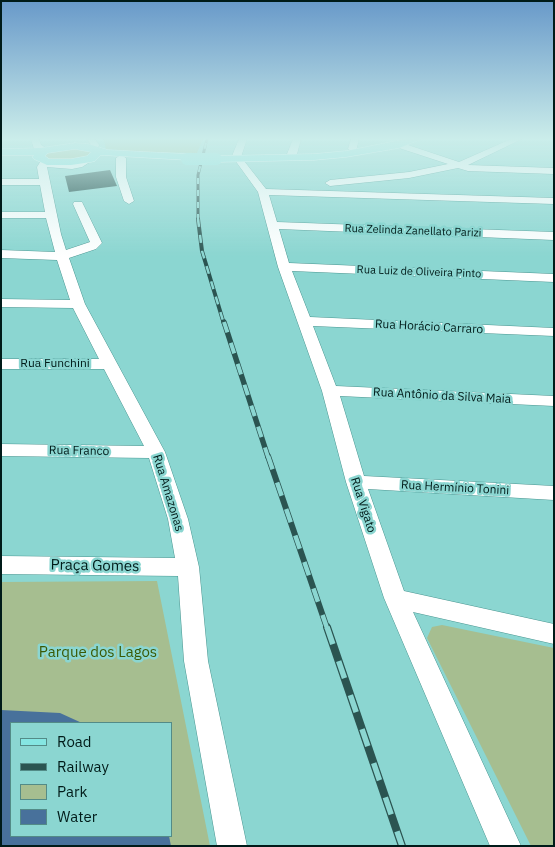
<!DOCTYPE html>
<meta charset="utf-8">
<style>
body{margin:0}
#map{position:relative;width:555px;height:847px;overflow:hidden;background:#8bd6d1;font-family:"IBM Plex Sans",sans-serif}
canvas{display:block}
.frame{position:absolute;inset:0;border:2px solid #001b19;pointer-events:none}
.legend{position:absolute;left:10px;top:722px;width:162px;height:115px;box-sizing:border-box;background:#8bd6d1;border:1px solid #538b87;margin:0;padding:6px 9px;list-style:none;font-size:15px;color:#001b19}
.legend li{display:flex;align-items:center;gap:10px;height:25px}
.legend b{width:25px;border:1px solid #538b87}
</style>
<div id="map">
<canvas width="555" height="847"></canvas>
<div class="frame"></div>
<ul class="legend">
<li><b style="height:6px;background:#85e6e2"></b>Road</li>
<li><b style="height:6px;background:#2b5451"></b>Railway</li>
<li><b style="height:14px;background:#a6be90"></b>Park</li>
<li><b style="height:14px;background:#48719b"></b>Water</li>
</ul>
</div>
<script>
const ctx = document.querySelector('canvas').getContext('2d');
ctx.lineJoin = 'round';
function paint(path, color) { ctx.fillStyle = color; ctx.fill(path, 'evenodd'); }
const shape = rows => new Path2D(rows.map(r => 'M' + r).join(''));
function strokePath(path, color, width, dash) { ctx.strokeStyle = color; ctx.lineWidth = width; ctx.lineCap = dash ? 'butt' : 'round'; ctx.setLineDash(dash || []); ctx.stroke(path); }
function label(font, color, halo, rows, align = 'center') {
  ctx.font = font + ' "IBM Plex Sans",sans-serif'; ctx.lineWidth = 5; ctx.setLineDash([]); ctx.textBaseline = 'middle'; ctx.strokeStyle = halo; ctx.fillStyle = color; for (const [text, x, y, turn = 0] of rows) {
    ctx.save(); ctx.translate(x, y); ctx.rotate((+turn || 0) * Math.PI / 180); ctx.textAlign = isNaN(turn) ? turn : align; if (halo) ctx.strokeText(text, 0, 0); ctx.fillText(text, 0, 0); ctx.restore();
  }
}
paint(shape([
 [103,139,203,139,197,153,144,152,106,149],
 [58,148,92,150,92,155,79,160,51,160,42,154],
 [157,581,210,846,1,846,1,582],
 [11,723,171,723,171,836,11,836],
 [442,625,554,648,554,846,531,846,427,638,432,627]
]), '#a6be90');
paint(shape([
 [1,710,60,713,82,723,11,723,11,836,169,836,171,846,1,846]
]), '#48719b');
paint(shape([
 [110,170,117,186,69,192,65,176]
]), '#0d3b38');
const minor = shape([
 [31,139,39,139,41,145,50,150,45,153,34,149,31,139],
 [87,139,95,139,99,145,97,151,91,151,91,145,87,139],
 [239,139,247,139,241,157,266,189,554,198,554,204,269,195,277,222,554,232,554,240,279,229,289,263,554,274,554,282,292,271,310,317,554,328,554,336,313,326,336,386,554,396,554,406,340,396,364,476,554,486,554,500,368,489,404,591,554,624,554,644,413,612,521,846,490,846,384,598,346,482,322,391,278,267,258,192,232,156,239,139],
 [293,139,301,139,297,154,292,157,287,154,293,139],
 [351,139,359,139,356,151,353,152,348,149,351,139],
 [511,139,522,139,468,165,554,168,554,174,468,171,458,168,409,178,330,186,325,183,330,180,409,172,448,164,396,147,396,143,399,142,459,162,511,139],
 [121,155,126,158,126,177,134,201,129,204,124,201,116,177,116,158,121,155],
 [88,157,93,160,82,167,72,169,47,167,61,234,66,250,90,242,73,204,74,202,82,202,102,243,96,249,69,258,85,304,165,452,188,519,199,567,208,661,247,846,217,846,184,661,178,576,1,574,1,556,175,558,168,519,149,458,1,456,1,444,144,446,104,369,1,369,1,359,99,359,73,308,1,307,1,299,70,300,57,260,1,258,1,250,55,252,46,218,1,218,1,212,45,212,40,185,1,185,1,179,39,179,37,167,42,159,72,163,88,157]
]);
const major = shape([
 [406,139,421,139,399,148,346,157,314,160,216,162,210,159,216,156,314,154,346,151,406,139],
 [75,143,88,144,108,150,187,154,193,157,187,160,101,155,95,161,91,162,71,165,47,165,34,159,32,157,34,155,1,155,1,149,41,148,75,143],
 [75,149,91,152,87,156,71,159,49,159,45,156,48,153,75,149]
]);
strokePath(minor, '#4a9590', 1);
strokePath(major, '#fff', 1);
paint(minor, '#fff');
paint(major, '#85e6e2');
const railFar4 = shape([
 [198,220,198,175,207,139]
]);
const railFar3 = shape([
 [198,219,202,251,224,324]
]);
const railFar2 = shape([
 [224,322,268,457]
]);
const railFar1 = shape([
 [268,456,327,628]
]);
const rail = shape([
 [327,627,402,846]
]);
strokePath(railFar4, '#2b5451', 3);
strokePath(railFar3, '#2b5451', 4);
strokePath(railFar2, '#2b5451', 5.5);
strokePath(railFar1, '#2b5451', 6);
strokePath(rail, '#2b5451', 8);
strokePath(railFar4, '#8bd6d1', 2, [6]);
strokePath(railFar3, '#8bd6d1', 2.5, [8]);
strokePath(railFar2, '#8bd6d1', 4, [11]);
strokePath(railFar1, '#8bd6d1', 4.5, [14]);
strokePath(rail, '#8bd6d1', 5.5, [18]);
const majorBridge = shape([
 [187,159,216,159]
]);
strokePath(majorBridge, '#fff', 12, []);
strokePath(majorBridge, '#85e6e2', 12);
const sky = ctx.createLinearGradient(0, 0, 0, 257);
sky.addColorStop(0, '#6899c9');
sky.addColorStop(0.54, '#cbedea');
sky.addColorStop(1, '#cbedea00');
ctx.fillStyle = sky;
ctx.fillRect(0, 0, 555, 257);
label('11px', '#001b19', '#8bd6d1', [
 ["Rua Zelinda Zanellato Parizi",413,231,2],
 ["Rua Luiz de Oliveira Pinto",419,272,2]
]);
label('12px', '#001b19', '#8bd6d1', [
 ["Rua Horácio Carraro",429,327,3],
 ["Rua Funchini",55,364],
 ["Rua Antônio da Silva Maia",442,396,3],
 ["Rua Franco",79,451,1],
 ["Rua Hermínio Tonini",455,488,3],
 ["Rua Amazonas",168,493,73],
 ["Rua Vigato",363,505,72]
]);
label('15px', '#001b19', '#8bd6d1', [
 ["Praça Gomes",95,566,1]
]);
label('15px', '#3a5905', '#8bd6d1', [
 ["Parque dos Lagos",98,653]
]);
</script>
